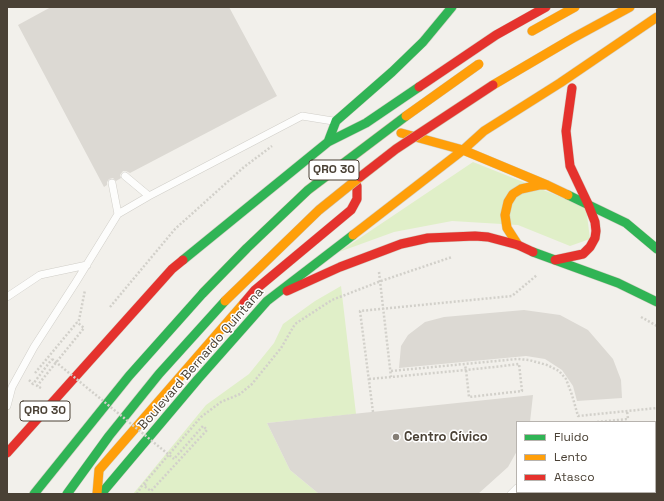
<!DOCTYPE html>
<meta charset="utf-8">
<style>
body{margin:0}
#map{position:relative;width:664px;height:501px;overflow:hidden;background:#f2f0eb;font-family:"Space Grotesk",sans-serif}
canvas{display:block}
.frame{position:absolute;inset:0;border:8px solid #4a4135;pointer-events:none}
.legend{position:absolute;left:516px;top:421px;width:140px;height:72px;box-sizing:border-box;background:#fff;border:1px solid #b7b3ae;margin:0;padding:5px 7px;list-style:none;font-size:12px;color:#4a4135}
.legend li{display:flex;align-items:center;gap:8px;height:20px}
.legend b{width:20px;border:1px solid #b7b3ae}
</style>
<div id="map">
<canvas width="664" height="501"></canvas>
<div class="frame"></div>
<ul class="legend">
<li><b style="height:5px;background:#30b455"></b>Fluido</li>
<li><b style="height:5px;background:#ff9f0a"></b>Lento</li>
<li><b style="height:5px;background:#e5322d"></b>Atasco</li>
</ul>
</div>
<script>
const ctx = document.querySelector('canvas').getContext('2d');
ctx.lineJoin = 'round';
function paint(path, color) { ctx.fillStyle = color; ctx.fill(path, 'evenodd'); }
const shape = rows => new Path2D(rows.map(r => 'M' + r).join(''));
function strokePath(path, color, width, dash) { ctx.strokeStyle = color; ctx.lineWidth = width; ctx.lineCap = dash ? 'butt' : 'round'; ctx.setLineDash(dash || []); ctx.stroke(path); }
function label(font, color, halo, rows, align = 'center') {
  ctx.font = font + ' "Space Grotesk",sans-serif'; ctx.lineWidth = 3; ctx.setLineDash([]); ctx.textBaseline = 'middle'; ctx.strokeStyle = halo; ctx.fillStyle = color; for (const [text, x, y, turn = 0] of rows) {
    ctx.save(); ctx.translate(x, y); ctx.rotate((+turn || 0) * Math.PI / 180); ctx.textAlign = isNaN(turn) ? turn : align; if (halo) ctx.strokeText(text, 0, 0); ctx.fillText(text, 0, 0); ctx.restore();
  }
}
paint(shape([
 [473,162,586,207,590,239,570,246,518,225,452,221,394,232,339,252],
 [341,286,356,414,267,423,290,470,319,494,133,494,206,405,249,374,274,343,283,324,315,301]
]), '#e0efc8');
paint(shape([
 [51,7,229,7,277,96,130,173,126,171,123,171,120,175,121,178,116,181,113,178,109,179,107,182,107,185,104,187,18,25],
 [524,310,560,315,588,330,613,359,621,380,622,398,577,401,573,386,562,370,545,359,526,356,399,368,401,346,408,335,425,322,444,317],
 [533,395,530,422,517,422,517,451,508,467,478,494,319,494,290,470,267,423]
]), '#dcd9d3');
const lane = shape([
 [125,176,149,196],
 [112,183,118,214],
 [7,297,40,275,87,265],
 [7,406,12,387,34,347,76,282,118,214,149,196,302,116,333,121],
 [655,453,657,453],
 [655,464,657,461],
 [574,492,577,494],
 [598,492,601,494],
 [511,494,517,488],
 [632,494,633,492]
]);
const fast = shape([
 [328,142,336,121,392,72,423,42,452,7],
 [568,195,626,223,657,249],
 [533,252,618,283,657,302],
 [183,260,328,142,366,123,419,87],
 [34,494,129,376,203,293],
 [67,494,109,436,159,374,225,301],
 [101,494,198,379,267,301,353,235]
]);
const slow = shape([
 [532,31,575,7],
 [493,85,573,38,630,7],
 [401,133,463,150,547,185,568,195],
 [353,235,463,150,484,131,560,83,657,17],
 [518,245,507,228,505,215,508,202,513,194,521,189,539,185,547,185],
 [97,494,99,470,244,303]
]);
const jam = shape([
 [419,87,496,35,546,7],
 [555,260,583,254,590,247,595,238,596,231,595,222,588,204,570,166,566,131,572,88],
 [287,291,340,267,401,244,428,238,475,236,488,237,518,245,533,252],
 [244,303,255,290,351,210,357,199,357,186,351,176,341,173],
 [7,453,172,269,183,260]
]);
strokePath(lane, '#d0cec8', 8);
strokePath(fast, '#d2cdc1', 10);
strokePath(slow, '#d2cdc1', 10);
strokePath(jam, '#d2cdc1', 10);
strokePath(shape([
 [379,272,391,377],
 [110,307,175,229,244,167,272,146],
 [641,317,657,326],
 [391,371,517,359,529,360,547,365,559,371,566,379,572,395,578,416,657,408],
 [35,373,79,320,85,290],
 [369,379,391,377,466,370,503,366,519,364,522,391,469,397,466,370,465,365],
 [29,380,33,384,52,359],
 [41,388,37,386,84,328,77,322],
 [373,412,360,311,512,296,537,275],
 [597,422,628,419,627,411],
 [146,484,144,486,151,491,207,430,203,426,174,459],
 [137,494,141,487,201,417,221,402,240,394,252,384,281,348,295,324,332,300,381,281,452,257]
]), '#d2d0ca', 2.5, [2, 2]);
strokePath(lane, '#fdfdfc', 7);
strokePath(fast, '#30b455', 9);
strokePath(slow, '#ff9f0a', 9);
strokePath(jam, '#e5322d', 9);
const fastBridge = shape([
 [203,293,247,248,308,190,406,116]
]);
const slowBridge = shape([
 [406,116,479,64],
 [225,301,319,210,360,177]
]);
const jamBridge = shape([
 [360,177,396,149,493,85]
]);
strokePath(fastBridge, '#cdbda4', 10, []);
strokePath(slowBridge, '#cdbda4', 10, []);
strokePath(jamBridge, '#cdbda4', 10, []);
strokePath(shape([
 [52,359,174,459]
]), '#d2d0ca', 2.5, [2, 2]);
strokePath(fastBridge, '#30b455', 9);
strokePath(slowBridge, '#ff9f0a', 9);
strokePath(jamBridge, '#e5322d', 9);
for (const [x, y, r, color] of [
 [396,437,4,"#857e75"]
]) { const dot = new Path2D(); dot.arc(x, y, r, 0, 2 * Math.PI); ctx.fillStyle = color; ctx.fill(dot); strokePath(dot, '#fff', 1.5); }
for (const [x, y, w] of [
 [334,170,50],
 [45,411,50]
]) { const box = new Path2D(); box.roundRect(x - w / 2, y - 10, w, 20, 3); ctx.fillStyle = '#fff'; ctx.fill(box); strokePath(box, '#4a4135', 1); }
label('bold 12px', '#4a4135', null, [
 ["QRO 30",334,170],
 ["QRO 30",45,411]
]);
label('13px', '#4a4135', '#fff', [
 ["Boulevard Bernardo Quintana",201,359,-49]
]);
label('bold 13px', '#4a4135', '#fff', [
 ["Centro Cívico",404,437]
], 'left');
</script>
